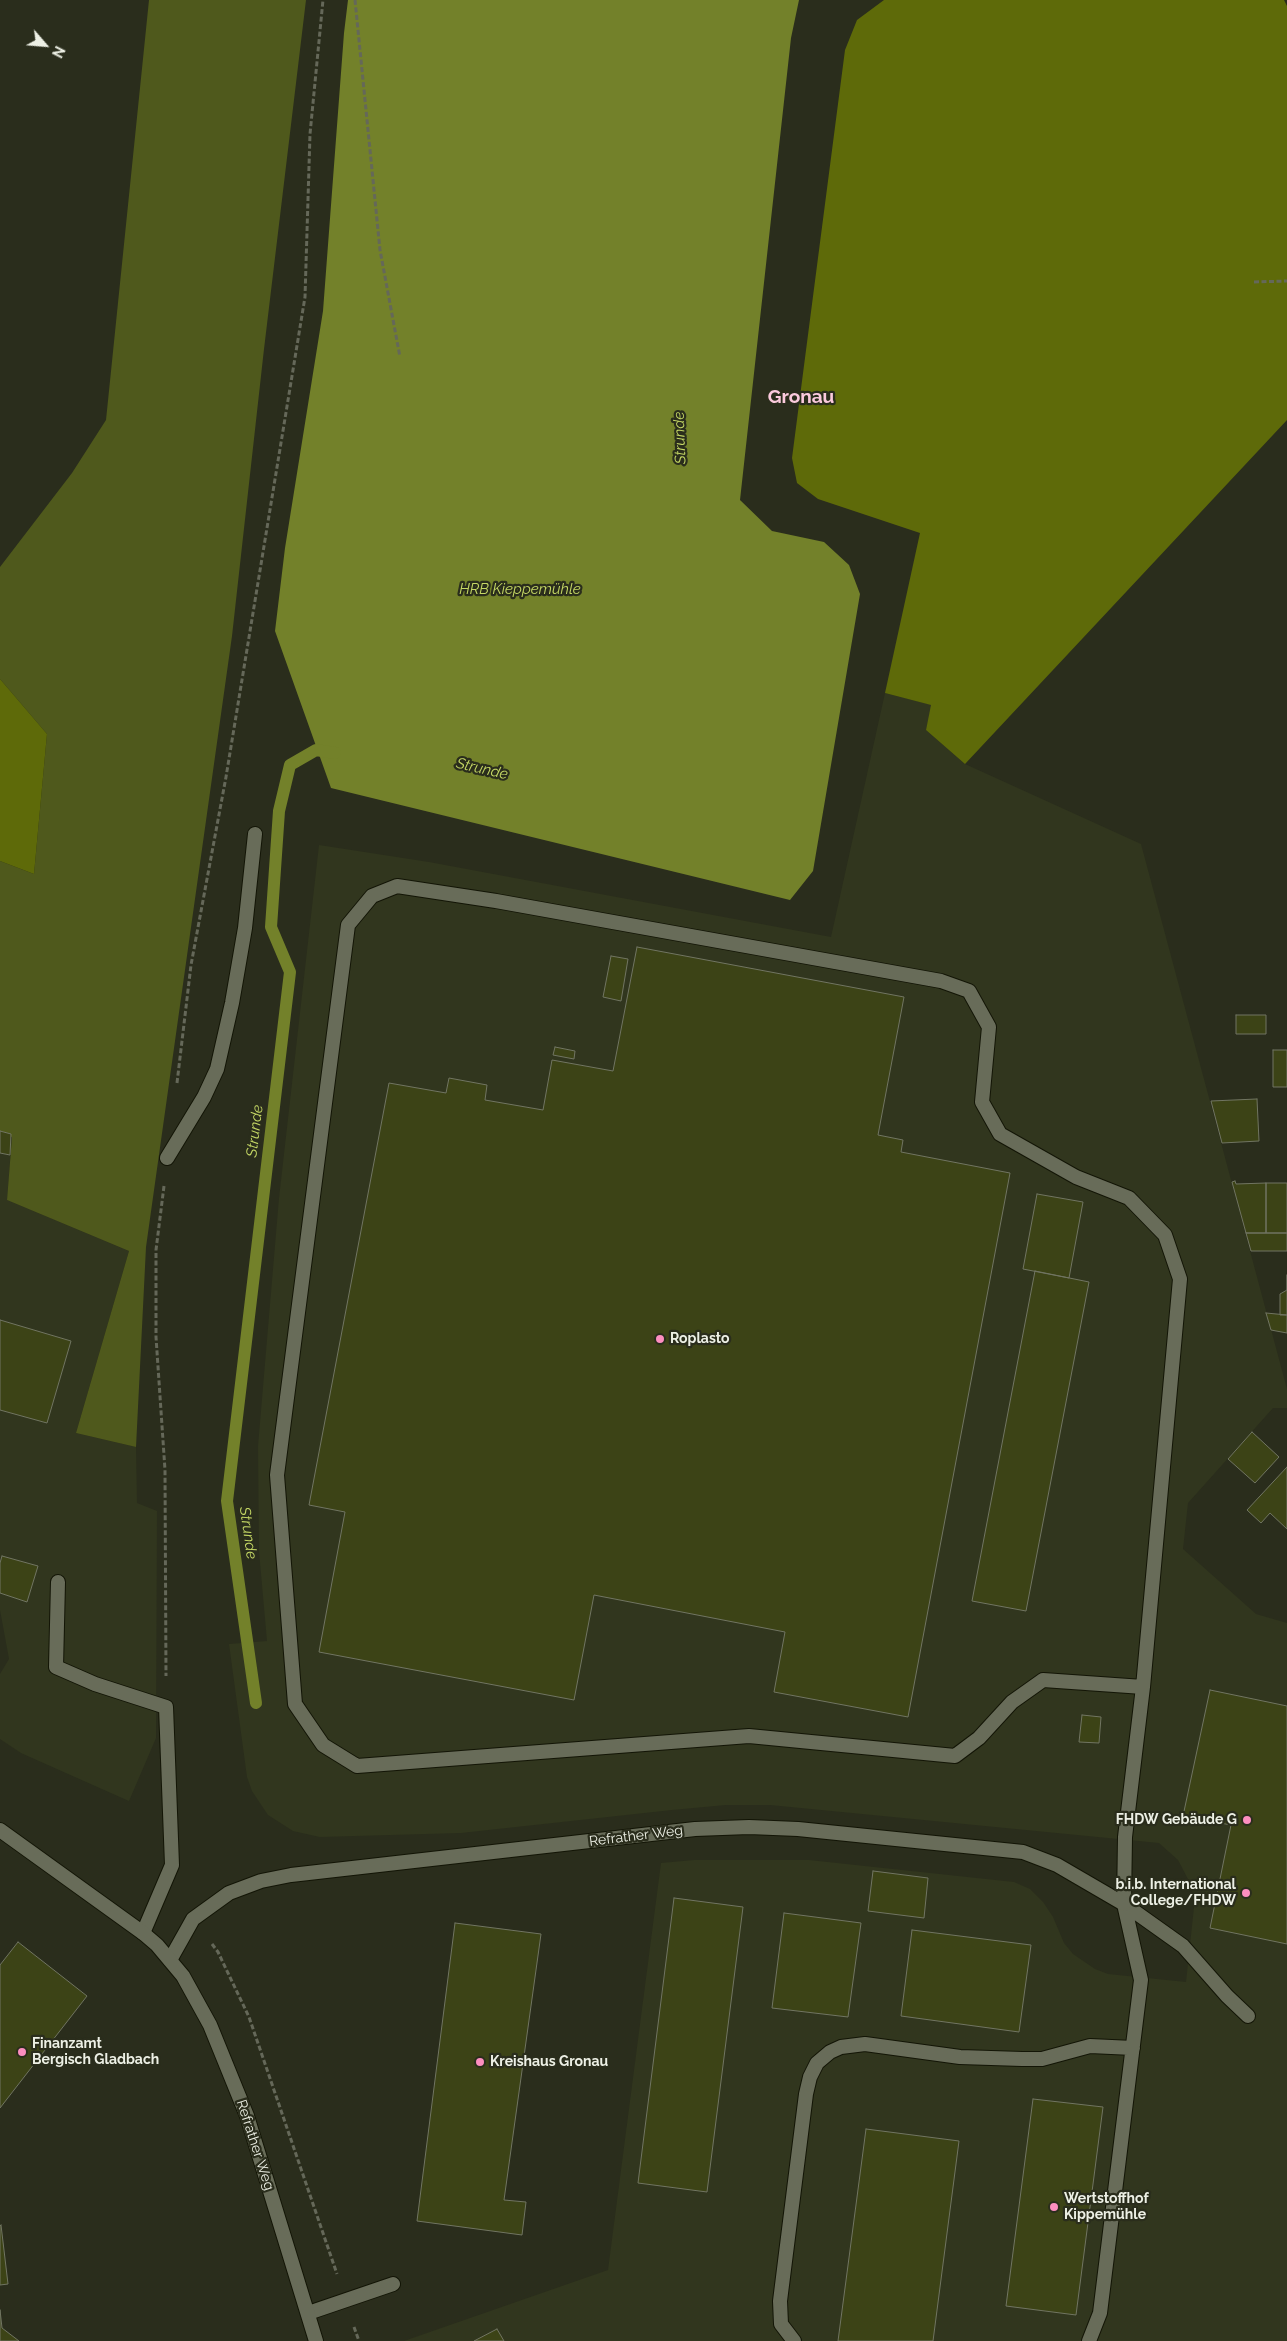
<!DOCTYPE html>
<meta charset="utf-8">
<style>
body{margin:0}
#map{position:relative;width:1287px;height:2341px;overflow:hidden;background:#2a2d1c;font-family:Raleway,sans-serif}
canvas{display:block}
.north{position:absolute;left:20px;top:20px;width:50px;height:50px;-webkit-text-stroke:4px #2a2d1c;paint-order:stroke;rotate:117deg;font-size:14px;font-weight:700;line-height:20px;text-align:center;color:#edf0e5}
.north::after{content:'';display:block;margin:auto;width:18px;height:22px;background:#edf0e5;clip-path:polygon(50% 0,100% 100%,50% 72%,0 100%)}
</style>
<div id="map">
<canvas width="1287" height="2341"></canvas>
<div class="north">N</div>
</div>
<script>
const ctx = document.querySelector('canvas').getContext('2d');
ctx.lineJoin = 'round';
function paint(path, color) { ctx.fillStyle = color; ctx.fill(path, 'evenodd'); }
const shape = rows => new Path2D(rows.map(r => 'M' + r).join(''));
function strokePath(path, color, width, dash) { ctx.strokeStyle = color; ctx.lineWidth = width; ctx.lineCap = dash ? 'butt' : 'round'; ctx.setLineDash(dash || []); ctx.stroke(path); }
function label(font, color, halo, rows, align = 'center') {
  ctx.font = font + ' Raleway,sans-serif'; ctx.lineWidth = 4.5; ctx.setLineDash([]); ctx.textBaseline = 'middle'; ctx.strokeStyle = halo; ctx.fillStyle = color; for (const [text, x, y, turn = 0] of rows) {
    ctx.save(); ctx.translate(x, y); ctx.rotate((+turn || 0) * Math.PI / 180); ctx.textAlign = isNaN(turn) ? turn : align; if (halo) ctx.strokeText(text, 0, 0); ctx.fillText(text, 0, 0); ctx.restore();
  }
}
paint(shape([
 [885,693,932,705,926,730,965,764,1141,844,1287,1389,1287,1408,1273,1408,1188,1503,1183,1549,1256,1614,1287,1623,1287,2341,404,2341,608,2270,661,1863,694,1860,809,1860,1014,1882,1030,1889,1043,1902,1053,1917,1064,1943,1073,1954,1095,1969,1108,1974,1186,1982,1194,1907,1193,1895,1190,1883,1178,1860,1159,1843,770,1805,726,1805,672,1810,461,1833,320,1837,293,1831,268,1815,252,1791,247,1777,229,1644,267,1641,259,1551,258,1446,279,1198,319,845,429,862,831,937],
 [0,1133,12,1136,7,1200,129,1251,76,1433,136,1447,137,1503,157,1511,156,1738,129,1801,21,1753,0,1739,0,1674,9,1659,0,1610]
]), '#31361e');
paint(shape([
 [149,0,306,0,264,349,232,636,146,1247,136,1447,76,1433,129,1251,7,1200,12,1137,0,1133,0,861,34,874,47,734,0,679,0,567,72,473,106,420]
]), '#4f591c');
paint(shape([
 [884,0,1284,0,1287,6,1287,420,965,764,926,730,931,705,885,693,920,533,818,499,797,483,792,458,845,50,857,20],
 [0,679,47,734,34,874,0,861]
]), '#5e6a09');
paint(shape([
 [348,0,799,0,791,38,740,500,772,531,824,542,849,565,860,594,813,871,790,900,331,788,275,631,285,548,323,311,344,33]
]), '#73812a');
strokePath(shape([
 [256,1703,227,1501,290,972,271,927,279,811,290,765,316,750,335,753]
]), '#73812a', 12);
const building = shape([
 [637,947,904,997,878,1135,903,1140,901,1152,1010,1173,908,1717,774,1692,785,1632,594,1595,574,1700,319,1652,345,1512,309,1505,389,1083,446,1093,449,1078,487,1085,485,1100,543,1110,552,1060,613,1071,637,947],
 [611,956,628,959,621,1001,603,997,611,956],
 [1236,1015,1266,1015,1266,1034,1236,1034,1236,1015],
 [555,1047,575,1051,574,1059,553,1055,555,1047],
 [1273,1050,1287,1050,1287,1087,1273,1087,1273,1050],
 [1257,1099,1259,1141,1222,1143,1211,1101,1257,1099],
 [0,1131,11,1134,10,1155,0,1153,0,1131],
 [1235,1181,1236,1184,1266,1183,1266,1233,1246,1233,1232,1182,1235,1181],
 [1266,1183,1287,1183,1287,1233,1266,1233,1266,1183],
 [1037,1194,1083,1202,1069,1278,1023,1269,1037,1194],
 [1246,1233,1287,1233,1287,1251,1251,1251,1246,1233],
 [1035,1271,1089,1282,1026,1611,972,1601,1035,1271],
 [1287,1275,1287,1315,1280,1315,1280,1294,1287,1290,1287,1275],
 [1266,1313,1287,1315,1287,1333,1271,1330,1266,1313],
 [0,1320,71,1341,47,1423,0,1410,0,1320],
 [1252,1432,1279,1457,1255,1483,1228,1459,1252,1432],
 [1287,1467,1287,1529,1270,1513,1261,1523,1247,1510,1287,1467],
 [2,1556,38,1566,27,1602,0,1593,0,1563,2,1556],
 [1210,1690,1287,1706,1287,1944,1210,1928,1231,1825,1183,1816,1210,1690],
 [1082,1715,1101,1717,1099,1743,1079,1742,1082,1715],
 [873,1871,928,1878,924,1918,868,1911,873,1871],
 [674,1898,743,1907,707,2192,638,2183,674,1898],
 [784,1913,861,1923,848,2017,772,2008,784,1913],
 [455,1923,541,1934,504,2200,526,2202,522,2235,417,2221,455,1923],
 [912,1930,1031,1945,1019,2032,901,2016,912,1930],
 [18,1942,87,1996,0,2108,0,1965,18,1942],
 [1033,2099,1103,2107,1076,2315,1006,2306,1033,2099],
 [866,2129,959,2141,933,2341,838,2341,866,2129],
 [1,2225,8,2284,0,2285,0,2226,1,2225],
 [0,2310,2,2328,19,2341,0,2341,0,2310],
 [497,2329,504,2341,474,2341,497,2329]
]);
paint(building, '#3c4316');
strokePath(building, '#717562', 1);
const service = shape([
 [167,1158,204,1097,217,1069,232,1003,245,928,255,834],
 [58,1582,56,1667,95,1684,166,1707,172,1865,143,1933],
 [1124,1904,1183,1946,1227,1996,1248,2016],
 [308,2313,393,2284],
 [794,2341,781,2324,780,2301,806,2094,810,2077,817,2063,830,2052,841,2047,865,2044,960,2057,1022,2059,1042,2059,1090,2046,1133,2048],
 [1089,2341,1100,2313,1141,1980,1124,1904,1125,1837,1143,1687,1180,1279,1165,1235,1129,1198,1076,1177,1000,1134,982,1102,989,1027,969,991,941,981,496,901,397,886,372,896,348,925,277,1475,295,1704,323,1745,357,1766,749,1736,955,1756,979,1738,1012,1702,1043,1680,1143,1687]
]);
const minor = shape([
 [170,1960,193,1919,229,1893,261,1881,291,1875,695,1829,749,1827,798,1829,1023,1852,1057,1865,1124,1904]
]);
const secondary = shape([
 [0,1830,143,1933,157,1945,183,1976,210,2025,247,2116,316,2341]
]);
strokePath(service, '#131506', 16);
strokePath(minor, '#131506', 16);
strokePath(secondary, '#131506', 16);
strokePath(shape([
 [355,0,380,250,400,357],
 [1254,282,1287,281],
 [177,1083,191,965,226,777,305,297,310,134,323,0],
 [164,1186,156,1250,156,1337,165,1470,166,1676],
 [212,1944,218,1952,249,2017,337,2274],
 [354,2327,359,2341]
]), '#656859', 3, [5, 2.5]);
strokePath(service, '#686c59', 14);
strokePath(minor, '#686c59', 14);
strokePath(secondary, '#686c59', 14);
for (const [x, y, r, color] of [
 [660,1339,5,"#fd8ebf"],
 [1247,1820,5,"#fd8ebf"],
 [1246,1893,5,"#fd8ebf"],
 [22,2052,5,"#fd8ebf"],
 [480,2062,5,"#fd8ebf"],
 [1054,2207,5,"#fd8ebf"]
]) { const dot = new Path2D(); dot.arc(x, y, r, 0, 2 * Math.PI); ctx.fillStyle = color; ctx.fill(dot); strokePath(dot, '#2a2d1c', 2); }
label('bold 14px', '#edf0e5', '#2a2d1c', [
 ["Roplasto",670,1339],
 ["FHDW Gebäude G",1237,1820,"right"],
 ["b.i.b. International",1236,1885,"right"],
 ["College/FHDW",1236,1901,"right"],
 ["Finanzamt",32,2044],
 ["Bergisch Gladbach",32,2060],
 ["Kreishaus Gronau",490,2062],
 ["Wertstoffhof",1064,2199],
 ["Kippemühle",1064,2215]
], 'left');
label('14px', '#edf0e5', '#2a2d1c', [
 ["Refrather Weg",636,1836,-7],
 ["Refrather Weg",255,2145,72]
]);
label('italic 15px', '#c5d865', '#2a2d1c', [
 ["Strunde",680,438,-92],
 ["HRB Kieppemühle",520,589],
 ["Strunde",482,769,13],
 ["Strunde",255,1131,-83],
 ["Strunde",248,1533,82]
]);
label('bold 19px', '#fbcadd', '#2a2d1c', [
 ["Gronau",801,397]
]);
</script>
